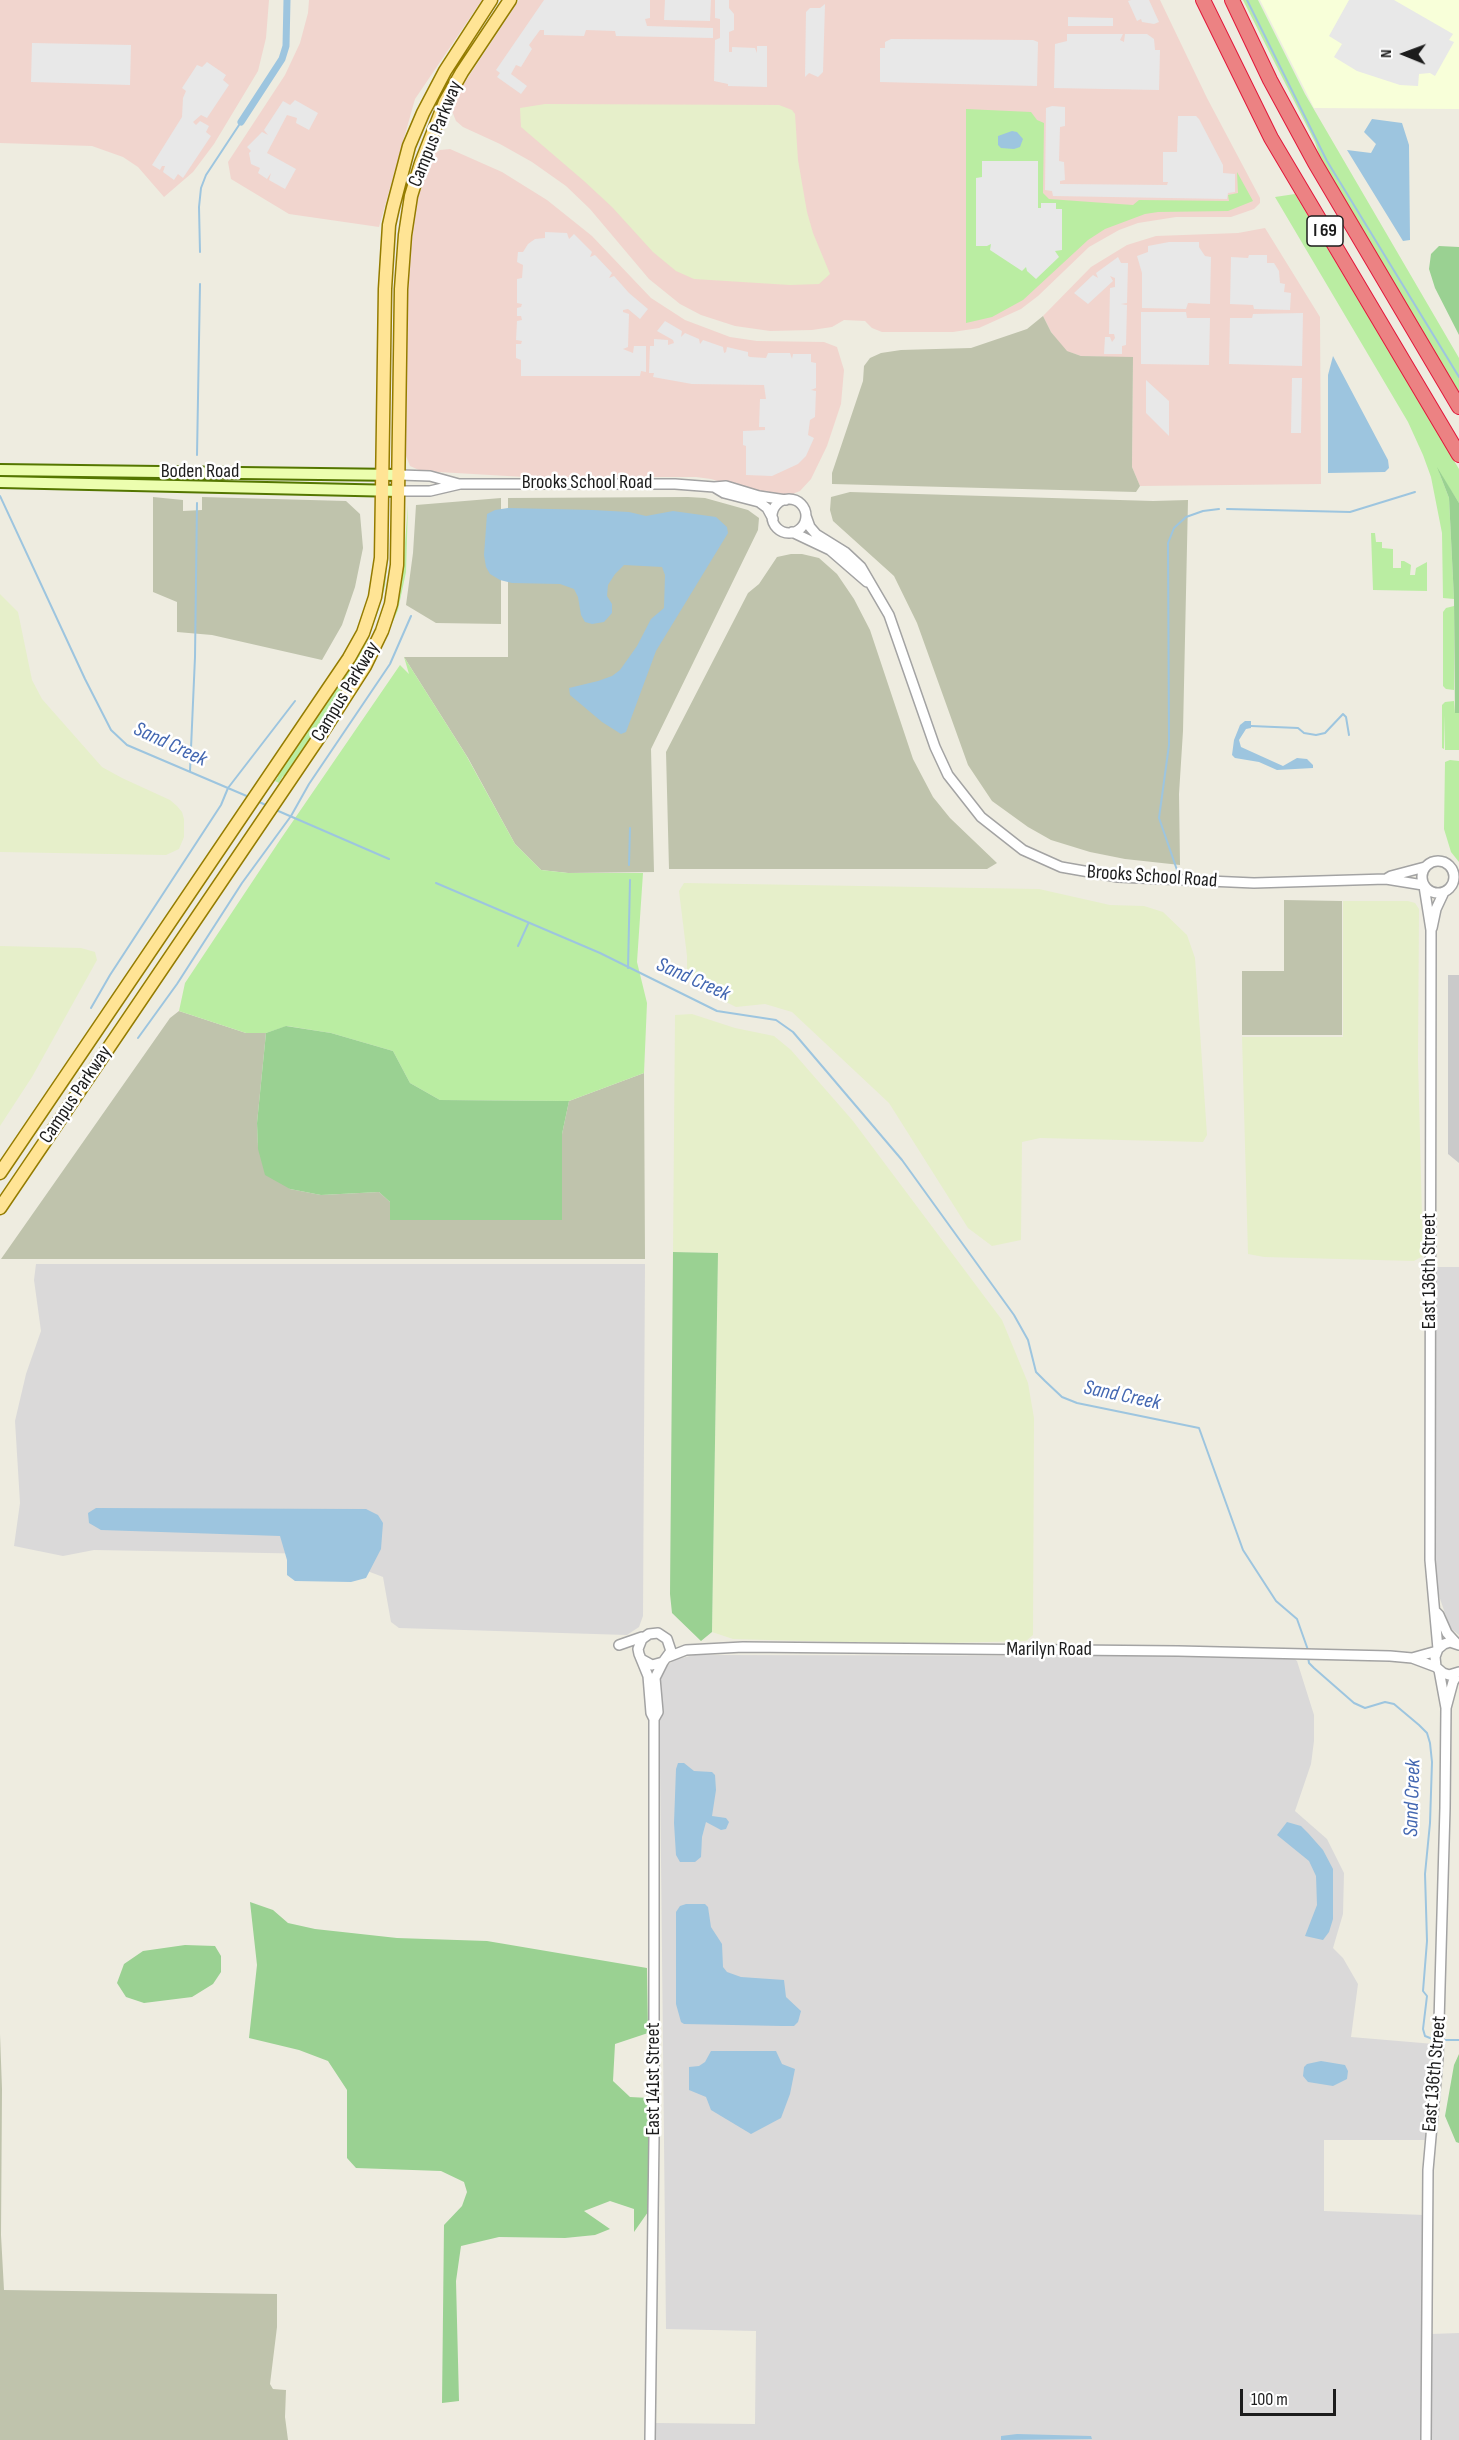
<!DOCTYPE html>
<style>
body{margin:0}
#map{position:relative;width:1459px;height:2440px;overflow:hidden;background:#eeece0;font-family:"Sofia Sans Condensed",sans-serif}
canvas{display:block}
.north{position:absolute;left:1375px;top:24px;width:60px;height:60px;-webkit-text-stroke:4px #fff;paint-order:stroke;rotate:271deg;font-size:16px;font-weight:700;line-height:24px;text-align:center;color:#1c1c1c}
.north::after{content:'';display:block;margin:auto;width:21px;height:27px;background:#1c1c1c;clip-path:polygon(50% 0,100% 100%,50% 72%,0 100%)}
.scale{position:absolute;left:1240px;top:2389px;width:96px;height:27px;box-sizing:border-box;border:3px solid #1c1c1c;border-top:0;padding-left:8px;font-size:18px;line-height:21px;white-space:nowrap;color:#1c1c1c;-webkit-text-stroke:4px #fff;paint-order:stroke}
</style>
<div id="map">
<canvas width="1459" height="2440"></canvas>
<div class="north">N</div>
<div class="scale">100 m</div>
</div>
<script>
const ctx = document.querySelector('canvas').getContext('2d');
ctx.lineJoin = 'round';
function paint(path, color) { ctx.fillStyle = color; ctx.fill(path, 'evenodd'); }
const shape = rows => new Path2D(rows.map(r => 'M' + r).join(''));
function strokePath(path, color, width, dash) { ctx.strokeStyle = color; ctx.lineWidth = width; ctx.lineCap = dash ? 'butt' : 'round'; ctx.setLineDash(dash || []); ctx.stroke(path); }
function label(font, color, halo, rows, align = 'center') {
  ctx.font = font + ' "Sofia Sans Condensed",sans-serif'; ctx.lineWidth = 5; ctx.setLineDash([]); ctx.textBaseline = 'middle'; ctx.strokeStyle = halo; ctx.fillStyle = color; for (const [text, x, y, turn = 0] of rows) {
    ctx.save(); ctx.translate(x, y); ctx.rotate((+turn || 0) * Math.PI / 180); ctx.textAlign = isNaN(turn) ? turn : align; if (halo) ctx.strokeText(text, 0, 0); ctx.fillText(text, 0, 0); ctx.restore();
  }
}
paint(shape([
 [36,1264,645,1264,643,1616,639,1627,627,1635,399,1628,391,1622,383,1577,323,1554,94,1550,63,1556,14,1546,20,1503,15,1421,26,1374,41,1331,34,1280],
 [1435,1267,1459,1267,1459,1635,1450,1628,1436,1587],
 [694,1655,1291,1656,1297,1661,1314,1715,1314,1741,1311,1764,1295,1811,1327,1839,1344,1873,1343,1914,1333,1948,1343,1958,1358,1984,1351,2037,1434,2044,1433,2086,1426,2140,1324,2140,1324,2211,1424,2215,1423,2440,656,2440,656,2423,755,2424,756,2331,666,2329,659,1673,674,1660],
 [1459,2333,1459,2440,1431,2440,1431,2334]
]), '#dad9d9');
paint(shape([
 [0,0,269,0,266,38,258,71,214,144,193,172,164,197,138,167,123,157,92,146,0,143],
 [309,0,482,0,415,99,379,227,289,214,231,179,228,162,285,75,300,43,308,13],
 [519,0,1160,0,1207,98,1260,198,1260,203,1254,209,1231,217,1176,217,1138,223,1119,230,1089,247,1038,296,1021,309,979,328,953,332,882,332,872,328,865,321,844,320,832,327,812,330,770,331,735,326,701,315,680,304,649,279,590,209,566,186,532,162,500,144,463,127,456,121,452,111,453,100],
 [450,149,502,172,547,200,592,236,651,298,685,320,730,337,757,341,824,342,837,347,844,370,841,404,827,446,811,479,800,491,787,496,772,497,711,479,696,477,525,477,421,471,410,466,406,456,405,429,409,251,416,204,428,162,432,155,440,150],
 [1265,228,1320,317,1321,484,1140,486,1132,467,1133,358,1081,356,1066,351,1051,332,1043,316,1091,267,1127,245,1156,236,1238,233]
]), '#f1d5ce');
paint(shape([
 [1260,0,1459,0,1459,109,1314,108]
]), '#f8ffd9');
paint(shape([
 [1448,975,1459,975,1459,1163,1448,1154]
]), '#cacaca');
paint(shape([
 [1043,316,1051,332,1067,351,1081,356,1133,357,1132,467,1140,486,1136,492,832,484,832,473,863,381,864,366,870,358,881,353,901,350,971,348,1027,329],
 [850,492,1153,501,1188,500,1183,731,1179,794,1180,865,1125,859,1090,852,1051,840,1028,827,992,801,968,765,917,623,894,576,833,521,830,510,831,497],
 [153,497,183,500,183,511,202,510,202,497,346,501,360,514,363,548,355,587,342,625,322,660,212,635,177,632,177,602,153,592],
 [688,497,705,498,748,510,759,518,758,530,651,749,654,872,568,873,541,870,515,844,468,758,404,657,508,657,508,498],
 [501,498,501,624,436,623,406,605,413,553,416,505],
 [791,554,802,554,819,558,837,574,854,599,870,630,913,759,933,797,950,818,997,863,987,869,669,869,666,752,748,593,759,584,777,557],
 [1284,900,1342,901,1342,1035,1242,1035,1242,971,1284,971],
 [179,1011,246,1033,266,1033,257,1123,258,1147,290,1189,321,1195,379,1192,390,1202,390,1220,562,1220,562,1134,569,1101,644,1073,645,1259,1,1259,170,1018],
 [0,2034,2,2089,1,2235,4,2290,277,2294,277,2327,270,2384,273,2389,286,2390,285,2417,288,2440,0,2440]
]), '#bfc3ac');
paint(shape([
 [545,104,779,105,792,110,795,114,798,160,807,212,813,233,830,274,819,284,790,285,694,279,676,271,653,252,612,207,584,181,521,127,520,108],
 [0,594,18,612,32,680,42,699,102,767,122,778,170,800,177,806,182,812,184,819,184,837,179,849,166,855,0,852],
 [684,883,1039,889,1110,905,1144,906,1163,912,1187,935,1195,958,1207,1135,1203,1142,1040,1138,1022,1142,1021,1240,992,1246,968,1228,889,1103,792,1012,765,1004,736,1007,702,990,687,971,687,956,679,891],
 [1343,901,1408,901,1415,903,1419,909,1418,1060,1423,1256,1414,1261,1264,1257,1248,1254,1242,1037,1343,1037],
 [0,946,81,948,95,952,97,960,32,1077,0,1126],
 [692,1014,735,1028,774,1036,791,1050,853,1121,1002,1320,1028,1383,1034,1418,1033,1635,1026,1641,911,1644,733,1639,712,1632,718,1253,673,1252,675,1015]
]), '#e6efca');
paint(shape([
 [1243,0,1258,0,1305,94,1459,358,1459,392,1323,166,1315,142],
 [966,109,1031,112,1037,120,1044,123,1043,193,1049,199,1133,205,1139,200,1229,201,1228,195,1238,193,1237,172,1253,201,1228,211,1158,212,1145,214,1105,229,1088,240,1023,300,992,317,966,323],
 [1295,194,1459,469,1459,503,1439,472,1449,498,1454,599,1443,598,1442,533,1431,477,1423,455,1408,422,1275,197],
 [408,505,406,572,398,610,376,660,347,704,341,718,329,733,362,680,403,568],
 [387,507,389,508,388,556,385,586,379,609,367,642,332,711,287,778,283,776,279,783,275,781,278,777,276,774,365,638],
 [1371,533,1375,533,1376,542,1382,542,1382,548,1393,549,1393,568,1401,568,1401,561,1404,561,1411,565,1410,575,1415,575,1416,568,1427,562,1427,591,1373,590],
 [1454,606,1454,690,1446,689,1443,686,1443,612,1446,608],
 [404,657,466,755,515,844,541,870,568,873,643,873,637,962,647,1003,644,1073,569,1101,440,1100,410,1083,393,1051,331,1033,287,1026,266,1033,246,1033,179,1011,185,983,280,840,400,665,409,674],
 [1454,701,1455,713,1459,713,1459,750,1445,750,1445,715,1444,749,1442,748,1442,705,1445,702],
 [1450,760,1459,761,1459,862,1451,852,1444,829,1445,762]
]), '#baeda2');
paint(shape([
 [1439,246,1459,247,1459,335,1435,288,1429,269,1431,254],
 [1437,467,1459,503,1459,713,1455,713,1454,599,1449,498],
 [286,1026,331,1033,393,1051,410,1083,440,1100,569,1101,562,1134,562,1220,390,1220,390,1202,379,1192,321,1195,290,1189,265,1175,258,1149,257,1123,266,1033],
 [673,1252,718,1253,712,1632,701,1641,672,1613,670,1594],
 [250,1902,273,1910,288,1923,315,1929,397,1938,487,1941,647,1968,648,2033,615,2044,613,2081,630,2097,649,2098,648,2212,634,2232,634,2209,610,2201,584,2211,610,2229,595,2235,565,2238,499,2237,461,2246,456,2281,459,2401,442,2403,444,2225,462,2206,467,2192,464,2182,441,2171,356,2168,347,2158,347,2090,328,2061,299,2050,249,2038,257,1965],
 [185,1945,215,1946,221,1956,221,1972,213,1984,192,1997,144,2003,126,1997,117,1983,124,1964,143,1951],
 [1459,2054,1459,2143,1456,2142,1445,2116,1454,2065]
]), '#9ad192');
paint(shape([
 [544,0,650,0,650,18,645,19,647,26,713,28,713,38,616,36,615,31,586,30,584,36,544,35,544,30,540,30,529,45,532,49,521,67,516,65,511,74,527,86,521,94,497,77,500,73,496,70],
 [665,0,711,0,710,21,664,20],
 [715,0,729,0,729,8,734,14,734,30,729,32,729,52,732,52,732,47,755,48,757,53,757,46,767,46,767,87,728,86,728,84,714,81,715,40,720,38,720,19,715,18],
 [1131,0,1149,0,1159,22,1154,24,1142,22,1141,19,1137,21,1128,1],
 [1349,0,1394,0,1453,34,1449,40,1454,42,1435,76,1430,73,1419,74,1418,86,1400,85,1357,71,1334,57,1342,44,1329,36],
 [825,4,823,72,818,77,809,73,805,77,806,12,810,8,820,8],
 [1068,17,1113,18,1113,26,1068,26],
 [1067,34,1123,34,1120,40,1124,42,1125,34,1147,34,1154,39,1155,50,1160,50,1159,90,1054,88,1055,44,1067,41],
 [891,39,1033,40,1038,42,1037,86,880,82,880,48,885,48,885,42],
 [32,43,131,45,130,85,31,82],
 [207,62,226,75,223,80,229,85,207,118,201,115,193,122,196,125,200,121,209,126,206,132,211,136,183,178,178,174,174,180,163,172,165,166,162,166,160,170,152,165,182,117,183,98,186,91,182,88,197,65,202,67],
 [295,100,318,113,309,130,296,123,297,118,287,115,267,153,296,169,285,189,269,180,271,173,267,179,258,173,260,168,251,164,249,153,251,151,247,147,262,132,268,135,264,130,283,101,290,105],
 [1052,106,1065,107,1065,126,1060,127,1059,161,1064,162,1065,180,1060,181,1060,184,1167,185,1168,182,1163,182,1163,152,1177,152,1178,116,1196,116,1199,119,1223,165,1223,173,1235,174,1235,192,1228,193,1227,199,1053,196,1052,191,1045,190,1046,108],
 [982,161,1038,161,1038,208,1041,208,1041,203,1056,203,1056,209,1062,209,1062,250,1055,251,1059,257,1036,279,1027,271,1026,267,1022,271,990,250,991,244,987,246,976,246,976,178,982,177],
 [545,232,567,233,569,239,574,234,592,252,590,257,595,255,612,273,609,278,614,276,629,293,648,309,640,319,628,309,623,310,623,312,629,314,628,347,623,349,633,353,634,346,646,346,646,372,641,371,640,376,521,376,521,360,516,358,516,344,521,344,522,341,516,340,517,321,522,320,521,316,517,316,517,308,521,307,522,304,517,303,517,279,522,278,523,265,517,262,518,252,523,252,528,244,535,239,545,238],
 [1169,242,1199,242,1199,247,1205,256,1211,257,1210,304,1188,303,1186,309,1142,308,1142,273,1137,256,1148,252,1148,246],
 [1249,255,1267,255,1267,263,1274,263,1279,271,1280,283,1285,284,1284,292,1291,293,1290,310,1254,309,1253,305,1230,304,1231,257,1248,258],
 [1118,257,1121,263,1128,263,1127,303,1121,304,1127,305,1126,345,1122,346,1122,354,1104,354,1105,337,1110,337,1112,342,1115,338,1114,334,1109,334,1110,288,1115,287,1115,278,1110,276,1113,281,1088,304,1074,293,1093,275,1098,278,1096,273],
 [1141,312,1186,312,1187,318,1210,318,1209,365,1141,364],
 [1303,313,1302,366,1229,364,1230,318,1252,318,1253,314],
 [665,321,682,331,681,337,685,333,699,339,700,344,703,340,723,347,724,353,726,352,727,347,748,352,748,356,750,357,766,358,768,353,790,353,792,359,793,354,811,354,811,362,816,363,816,388,811,390,816,391,815,417,810,420,808,435,814,438,806,456,798,464,772,476,746,475,746,446,743,445,743,431,765,430,765,427,759,427,760,399,766,399,764,385,692,384,653,377,654,373,649,373,650,346,654,346,654,339,668,340,668,345,674,343,673,340,657,331],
 [1292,378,1302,378,1301,433,1291,433],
 [1146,380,1169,401,1169,436,1146,413]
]), '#e8e8e8');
paint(shape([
 [1372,119,1402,123,1409,145,1410,240,1403,241,1347,150,1371,153,1376,144,1364,132],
 [1012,131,1017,132,1023,139,1020,147,1014,149,1001,148,998,145,998,136],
 [1333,356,1388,460,1389,468,1385,472,1328,473,1328,375],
 [508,508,593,510,629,512,646,516,673,511,716,517,727,527,728,533,656,651,626,732,621,734,602,722,570,695,569,688,598,681,612,676,620,670,637,646,651,619,664,608,665,575,662,567,624,565,615,574,608,585,607,596,612,604,612,613,604,622,592,624,585,622,581,615,578,597,574,589,560,584,512,583,500,580,490,574,486,567,484,555,487,514,495,510],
 [1245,721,1251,721,1251,728,1246,729,1239,740,1241,747,1283,766,1297,758,1307,759,1313,765,1313,768,1277,770,1259,762,1235,758,1232,755,1234,740,1240,725],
 [96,1508,366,1509,378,1515,383,1523,381,1549,366,1578,351,1582,295,1581,287,1575,287,1560,280,1536,101,1530,89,1523,88,1513],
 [678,1763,684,1763,694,1771,712,1772,715,1775,716,1790,712,1816,726,1818,729,1822,726,1829,721,1830,706,1822,702,1837,701,1857,695,1862,680,1862,676,1855,674,1823,676,1769],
 [1287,1822,1301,1826,1308,1833,1323,1850,1333,1869,1333,1919,1329,1932,1323,1940,1305,1936,1317,1905,1316,1876,1309,1861,1277,1835],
 [686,1904,705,1904,708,1907,711,1927,722,1944,723,1967,727,1972,741,1977,784,1980,786,1997,801,2011,798,2022,794,2026,782,2026,684,2024,681,2022,676,2004,676,1912,680,1906],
 [711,2051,776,2051,782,2064,795,2069,790,2094,781,2118,751,2134,711,2110,706,2097,689,2090,689,2067,699,2066,705,2062],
 [1321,2061,1345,2065,1348,2071,1347,2079,1333,2086,1308,2082,1303,2076,1304,2067,1307,2064],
 [1017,2434,1091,2436,1092,2439,1001,2440,1001,2436]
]), '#9dc5df');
strokePath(shape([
 [1247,0,1327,161,1459,377],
 [200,252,199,207,201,188,206,175,241,122],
 [197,455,200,284],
 [0,496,85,679,111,730,127,745,249,797],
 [1227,509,1350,512,1415,492],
 [1251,726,1298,728,1304,733,1316,735,1325,733,1343,714,1346,717,1349,735],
 [190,771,195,657,197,503],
 [257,801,268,806],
 [276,810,389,859],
 [629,865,630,828],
 [1177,870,1159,818,1169,745,1168,543,1174,528,1186,517,1203,511,1219,509],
 [436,883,600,953,717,1011,776,1020,793,1032,902,1160,1014,1315,1028,1340,1036,1372,1045,1381,1062,1397,1077,1403,1199,1428,1243,1550,1276,1601,1297,1619,1308,1650],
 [518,946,528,924],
 [628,968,630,880],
 [91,1008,110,975,221,805,228,788,295,701],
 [138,1038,177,984,242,883,291,816,309,784,390,664,411,616],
 [1308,1656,1309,1663,1314,1668,1354,1703,1365,1708,1385,1702,1394,1704,1419,1725,1427,1733,1430,1743,1432,1762,1430,1823,1425,1874,1427,1941,1423,1991,1427,1996,1423,2029,1425,2036,1435,2040],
 [1441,2040,1459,2040]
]), '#9dc5df', 2);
strokePath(shape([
 [241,122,282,59,286,46,287,0]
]), '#9dc5df', 7);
const tertiary = shape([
 [400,475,430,476,459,484],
 [714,487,724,493,759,502,767,508,773,519],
 [399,491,430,491,460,484,675,484,714,487,726,486,759,496,786,500],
 '772 516a17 17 0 1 1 34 0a17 17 0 1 1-34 0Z',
 [806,516,810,527,816,534,845,552,861,567,889,615,935,747,948,775,981,817,1023,850,1061,867,1118,877,1254,883,1386,879,1423,885],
 [792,532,830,550,867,582],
 '1422 877a16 16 0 1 1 32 0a16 16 0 1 1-32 0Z',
 [1386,879,1391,876,1425,867],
 [1424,886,1431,930,1430,1560,1438,1649],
 [1432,928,1436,909,1444,892],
 [1436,1612,1439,1615,1447,1633,1457,1644],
 [619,1645,642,1637],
 [1459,1645,1450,1642,1444,1644,1438,1649,1435,1657,1436,1667,1443,1673,1449,1675,1459,1672],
 [668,1657,686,1650,743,1647,1178,1651,1390,1656,1412,1658,1436,1667],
 [1412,1658,1437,1651],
 [641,1659,652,1665,663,1662,671,1651,667,1639,658,1633,649,1634,642,1639,638,1649,639,1654,648,1676,651,1713,654,1719,654,2137,650,2440],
 [1446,1708,1453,1682,1459,1672],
 [654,1719,658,1712,655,1678,663,1662],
 [1426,2440,1428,2170,1438,2058,1445,1808,1446,1708,1439,1670]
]);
const secondary = shape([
 [0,470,400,475],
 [0,482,399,491]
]);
const primary = shape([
 [0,1173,349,658,363,633,375,597,381,558,385,289,389,225,393,207,409,146,423,113,445,71,491,0],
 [0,1208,322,733,365,666,382,631,391,604,397,565,401,289,405,235,411,196,421,163,445,102,462,72,510,0]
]);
const motorway = shape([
 [1203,0,1271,138,1459,455],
 [1232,0,1270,80,1315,163,1459,407]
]);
strokePath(tertiary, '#a3a3a3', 12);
strokePath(secondary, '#547600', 14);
strokePath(primary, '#947c00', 15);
strokePath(motorway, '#e2183a', 16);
strokePath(tertiary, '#fff', 9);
strokePath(secondary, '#ecfeaf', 10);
strokePath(primary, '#ffe495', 12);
strokePath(motorway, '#ec8283', 14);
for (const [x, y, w] of [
 [1325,231,36]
]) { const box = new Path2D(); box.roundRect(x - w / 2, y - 15, w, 30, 4.5); ctx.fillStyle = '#fff'; ctx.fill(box); strokePath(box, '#1c1c1c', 1.5); }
label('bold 18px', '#1c1c1c', null, [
 ["I 69",1325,231]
]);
label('20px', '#1c1c1c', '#fff', [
 ["Campus Parkway",436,134,-68],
 ["Boden Road",200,472],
 ["Brooks School Road",587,483],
 ["Campus Parkway",346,692,-59],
 ["Brooks School Road",1152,877,4],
 ["Campus Parkway",76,1095,-56],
 ["East 136th Street",1430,1271,-90],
 ["Marilyn Road",1049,1650],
 ["East 136th Street",1435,2074,-85],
 ["East 141st Street",654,2079,-90]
]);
label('italic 21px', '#4367b1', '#fff', [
 ["Sand Creek",170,745,25],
 ["Sand Creek",693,980,24],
 ["Sand Creek",1122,1396,12],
 ["Sand Creek",1413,1798,-88]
]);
</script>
